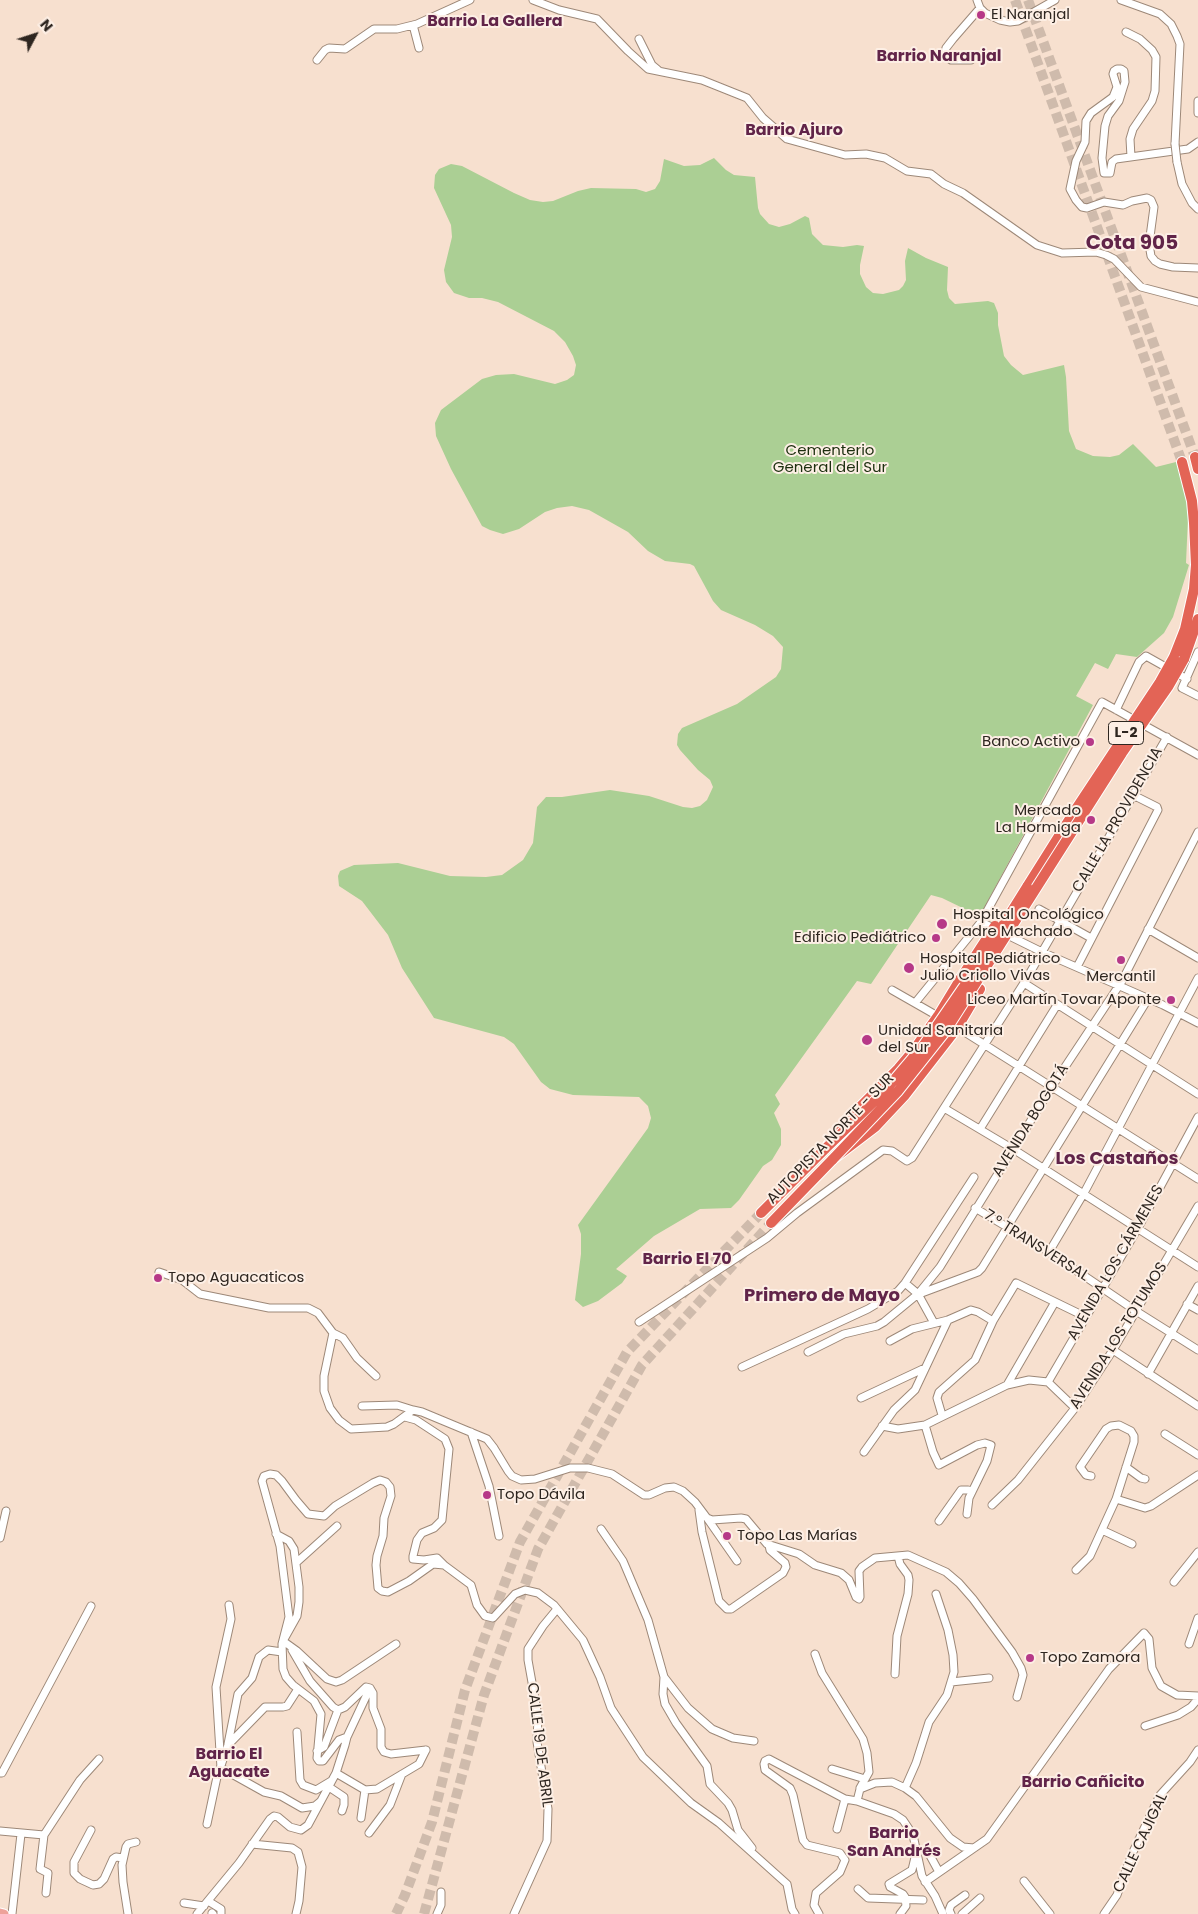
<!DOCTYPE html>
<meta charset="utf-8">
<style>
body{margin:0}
#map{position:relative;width:1198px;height:1914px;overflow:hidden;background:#f7e0cf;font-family:Poppins,sans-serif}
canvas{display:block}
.north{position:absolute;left:10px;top:10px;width:50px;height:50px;-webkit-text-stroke:4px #fdefe5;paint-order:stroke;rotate:50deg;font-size:14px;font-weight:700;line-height:20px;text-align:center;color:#2e2620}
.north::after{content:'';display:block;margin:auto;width:18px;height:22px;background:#2e2620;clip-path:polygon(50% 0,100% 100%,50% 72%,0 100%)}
</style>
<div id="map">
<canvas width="1198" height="1914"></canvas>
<div class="north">N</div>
</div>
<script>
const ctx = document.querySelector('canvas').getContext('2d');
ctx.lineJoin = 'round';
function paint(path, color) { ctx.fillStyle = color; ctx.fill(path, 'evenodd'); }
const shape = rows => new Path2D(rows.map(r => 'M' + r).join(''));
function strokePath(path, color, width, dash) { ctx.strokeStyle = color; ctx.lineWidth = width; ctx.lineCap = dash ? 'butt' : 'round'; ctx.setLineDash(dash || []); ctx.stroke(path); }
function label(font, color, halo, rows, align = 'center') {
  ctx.font = font + ' Poppins,sans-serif'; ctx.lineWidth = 4; ctx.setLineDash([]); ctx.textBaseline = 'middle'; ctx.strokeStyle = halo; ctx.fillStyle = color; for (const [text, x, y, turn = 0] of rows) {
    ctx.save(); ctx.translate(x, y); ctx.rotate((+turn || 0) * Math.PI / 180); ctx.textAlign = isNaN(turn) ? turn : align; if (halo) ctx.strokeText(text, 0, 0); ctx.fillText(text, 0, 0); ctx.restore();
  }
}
paint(shape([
 [714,158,726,170,734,175,755,177,758,208,760,214,769,224,779,227,790,224,805,216,809,218,812,234,823,245,843,247,857,245,864,246,860,265,860,274,866,287,873,293,883,294,899,290,903,286,906,280,905,261,908,248,926,258,948,267,947,290,949,298,955,304,988,301,994,303,998,313,998,325,1004,356,1011,365,1023,375,1064,365,1066,377,1069,431,1076,449,1093,456,1110,457,1119,455,1133,444,1156,467,1176,462,1188,481,1188,518,1186,563,1189,565,1173,617,1164,633,1137,657,1116,654,1108,669,1095,663,1076,696,1093,705,983,910,975,914,942,898,931,895,871,984,857,981,775,1095,780,1104,774,1113,781,1129,781,1145,772,1160,763,1166,739,1200,731,1208,700,1209,654,1236,616,1269,627,1276,622,1283,598,1301,583,1307,575,1300,581,1254,581,1234,578,1225,648,1128,651,1118,648,1106,639,1097,573,1095,550,1089,541,1082,514,1044,504,1037,434,1018,402,968,388,935,362,901,339,886,338,876,340,871,354,865,398,863,450,876,486,877,502,875,523,860,533,843,537,807,546,797,562,797,610,790,649,796,683,807,692,808,700,806,707,800,713,787,710,780,698,770,680,750,677,745,678,734,682,728,737,704,776,677,781,669,783,647,773,636,755,625,721,610,713,601,694,566,690,564,665,561,648,551,628,532,589,510,572,506,557,508,545,512,519,529,503,534,490,530,482,526,451,469,436,436,435,423,441,410,482,379,496,375,514,374,555,384,567,380,574,375,576,365,573,356,565,342,554,331,498,302,482,298,469,298,454,293,446,282,444,270,452,237,451,225,434,188,435,175,439,169,451,164,462,166,514,193,530,200,543,202,553,201,578,191,591,188,636,189,646,192,655,189,660,181,664,159,684,166,700,165]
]), '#abcf94');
strokePath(shape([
 [1015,0,1182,462],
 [1028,0,1195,457],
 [396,1914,405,1895,432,1822,465,1690,520,1542,627,1352,761,1213],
 [424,1914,484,1695,538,1549,642,1365,771,1223]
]), '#cfbbac', 10, [10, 5]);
const minor = shape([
 [533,0,559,10,597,19,628,51,648,69,702,80,747,98,763,118,787,139,845,155,866,154,885,158,907,171,931,174,944,184,963,193,1037,245,1062,253,1096,252,1106,255,1114,259,1141,287,1198,302],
 [977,0,980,8,985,13,1000,20,1010,22,1018,21,1055,0],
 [1121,0,1160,14,1171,24,1177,36,1180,44,1175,144],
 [413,25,419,48],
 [1126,32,1140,39,1152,50,1156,57,1155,91,1152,101,1133,129,1130,139,1131,157],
 [639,39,652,65,658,70],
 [317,60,325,50,329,48,345,49,374,29,397,29,417,24,470,0],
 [971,60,951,60,944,55,946,48,953,39,980,8],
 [1198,101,1198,113],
 [1198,142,1188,149,1116,159,1112,162,1110,173,1104,173,1102,158,1105,126,1108,116,1119,101,1125,82,1124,71,1121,69,1117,69,1114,71,1113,74,1117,87,1113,97,1091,113,1086,121,1085,142,1076,161,1070,189,1076,200,1082,207,1087,208,1104,202,1123,205,1132,201,1147,198,1151,200,1154,207,1149,244,1151,256,1155,261,1160,264,1173,267,1198,268],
 [1177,162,1182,184,1192,203,1198,209],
 [1198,652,1182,688,1198,696],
 [1116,710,1139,662,1146,656,1187,679],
 [1039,909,1091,938],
 [981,922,1042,952,1163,1005,1198,1023],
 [1148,929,1198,958],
 [1077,967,1158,810,1157,807,1133,795],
 [1024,983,1198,1094],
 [892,990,941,1018],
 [915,1003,981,922,1102,702,1198,755],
 [955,1026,1198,1179],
 [944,1108,1013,1149,1198,1267],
 [980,1129,1057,1005],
 [975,1208,1049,1252,1136,1311,1198,1350],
 [1049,1252,1084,1193,1198,978],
 [159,1272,182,1280,200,1294,269,1308,308,1308,318,1313,333,1333,343,1338,357,1358,376,1376],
 [905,1283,918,1294,934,1323],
 [919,1294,978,1272,982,1268,1148,999],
 [1187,1304,1198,1310],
 [639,1322,767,1238,797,1213,883,1150,892,1151,907,1161,912,1158,1024,983,1167,737],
 [333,1333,324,1376,324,1391,330,1408,339,1420,351,1429,387,1427,394,1424,413,1410,422,1412,487,1439,494,1448,508,1471,512,1476,521,1480,535,1479,570,1468,588,1468,612,1474,644,1495,649,1495,665,1488,674,1487,683,1491,695,1502,707,1518,712,1520,741,1518,746,1519,767,1544,799,1554,815,1565,841,1573,849,1580,856,1597,859,1599,860,1597,859,1571,862,1567,875,1558,908,1555,946,1572,959,1583,973,1599,1012,1652,1021,1668,1023,1675,1017,1697],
 [890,1341,912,1329,948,1320],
 [1113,1350,1198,1406],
 [808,1352,844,1334,877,1326,884,1322,918,1294,940,1267,1051,1088,1122,981,1198,832],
 [742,1367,868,1309,898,1291,905,1283,974,1177],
 [1148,1374,1198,1286],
 [1048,1382,1138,1228,1198,1117],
 [1007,1385,1055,1302],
 [861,1398,925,1368],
 [362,1406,397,1405,413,1410],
 [942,1415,937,1398,939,1392,975,1360,993,1321,1016,1283,1086,1317],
 [405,1417,416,1420,445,1439,449,1449,442,1520,434,1528,422,1533,417,1540,413,1556,413,1559,424,1560,437,1558,444,1565],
 [925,1425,933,1452,939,1465,977,1445,985,1443,991,1445,987,1461,969,1498,967,1514],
 [882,1426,898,1429,925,1425,1007,1385,1029,1380,1048,1382,1075,1408],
 [471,1432,489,1486,499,1536],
 [1165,1434,1198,1455],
 [864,1452,894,1410,915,1390,948,1320,971,1310,978,1312,993,1321],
 [1126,1467,1141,1478,1145,1479],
 [1091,1476,1086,1475,1080,1467,1106,1429,1111,1426,1119,1425,1131,1431,1134,1436,1134,1442,1116,1499],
 [992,1505,1018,1480,1075,1408,1113,1350,1198,1206],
 [699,1510,702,1532,719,1601,727,1609,731,1609,783,1573,786,1567,785,1563,770,1550,769,1545],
 [707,1518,737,1561],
 [939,1521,961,1490,968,1490,972,1491],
 [601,1529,623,1561,648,1620,664,1677,663,1694,665,1704,676,1723,707,1766,710,1784,728,1803,732,1810,738,1830,752,1848],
 [1102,1530,1132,1544],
 [276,1534,289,1541,294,1549,299,1587,299,1602,297,1616,283,1641,297,1651,327,1679,336,1682,342,1680,396,1644],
 [0,1538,6,1511],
 [297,1562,337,1526],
 [1076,1570,1090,1556,1116,1499,1145,1508,1151,1506,1198,1475],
 [1174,1582,1198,1552],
 [229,1605,231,1619,216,1687,221,1768,264,1792,281,1796,302,1808,315,1806,321,1801],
 [1189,1644,1198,1618],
 [292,1650,310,1681,333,1707,338,1710,345,1707,366,1687,370,1688,373,1693,373,1708,381,1729,381,1747,384,1752,391,1754,426,1750],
 [815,1654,822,1673,863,1739,867,1753,869,1772,860,1788],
 [895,1674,897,1636,908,1594,909,1580,908,1575,900,1564,898,1556],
 [664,1677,688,1708,712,1729,733,1738,754,1741],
 [951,1682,989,1678],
 [1145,1726,1178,1715,1191,1707,1198,1699],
 [297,1732,300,1780,303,1785,316,1790,331,1781],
 [347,1737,370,1688],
 [228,1744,238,1694,252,1678,259,1657,268,1650,282,1652],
 [317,1751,324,1747,338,1710],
 [832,1769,865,1779],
 [0,1773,2,1773,91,1606],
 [336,1773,365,1790,377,1789,419,1764,426,1750],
 [329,1787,344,1797,344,1805,342,1811],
 [905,1788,916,1763,929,1722,947,1695,954,1672,953,1655,948,1630,936,1594],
 [857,1801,860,1789,875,1783,892,1782,905,1788,916,1796,950,1838,963,1847,974,1848],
 [361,1818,365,1790],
 [207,1824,217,1777,228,1745,265,1707,283,1707,287,1706,298,1689],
 [837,1829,845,1799],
 [91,1830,74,1862,74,1873,80,1879,93,1885,99,1884,104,1879,113,1859,116,1857,123,1858],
 [0,1831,44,1835],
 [369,1833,390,1805,402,1774],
 [252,1844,292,1848,298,1852,302,1867,299,1901,296,1914],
 [927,1850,939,1872],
 [1024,1881,1050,1914],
 [925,1882,987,1839,1109,1669,1144,1633,1149,1639,1152,1668,1161,1686,1177,1695,1198,1696],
 [858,1889,868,1898,923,1900],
 [46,1893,48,1873,40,1869,44,1835,80,1780,99,1759],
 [208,1901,221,1909,221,1914],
 [184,1903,204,1906],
 [212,1913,213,1914],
 [12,1914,21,1834],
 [128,1914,123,1882,122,1865,126,1847,128,1844,136,1842],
 [197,1914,239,1863,270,1819,274,1816,278,1817,290,1827,301,1830,308,1825,336,1773,345,1745,347,1737,339,1740,323,1761,319,1761,317,1758,321,1714,314,1701,293,1685,286,1677,283,1669,282,1644,289,1617,280,1546,262,1481,264,1476,270,1474,276,1475,282,1481,296,1500,308,1514,324,1516,335,1506,373,1483,380,1480,386,1482,390,1487,391,1496,384,1518,383,1536,377,1556,376,1565,378,1588,382,1591,388,1592,409,1581,433,1564,444,1565,471,1585,477,1605,485,1616,493,1618,515,1594,525,1590,538,1593,554,1605,583,1640,600,1677,611,1708,643,1757,691,1803,719,1823,787,1884,792,1909,795,1914],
 [437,1914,441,1905,441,1892],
 [514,1914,547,1841,548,1809,537,1742,538,1716,528,1660,528,1649,543,1626,557,1609],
 [819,1914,814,1905,816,1893,840,1872,845,1860,840,1853,807,1845,803,1840,793,1795,790,1788,765,1770,764,1764,765,1761,769,1759,845,1799,857,1801,894,1814,903,1820,913,1835,922,1876,935,1896,943,1914],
 [900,1914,906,1906,905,1897,903,1894,890,1887,889,1884,912,1870,916,1853],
 [951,1914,949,1910,951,1905,965,1895],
 [962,1914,980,1898],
 [1104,1914,1117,1895,1132,1854,1160,1795,1190,1762,1198,1750]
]);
const major = shape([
 [0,1913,4,1914]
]);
const highway = shape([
 [1195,457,1198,469],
 [1174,657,1185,629,1194,589,1196,565,1194,523,1192,501,1182,462],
 [1184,659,1198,619],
 [1027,887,1076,809],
 [761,1213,826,1148,847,1120,898,1069,914,1050,938,1016,961,978],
 [771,1223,833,1159,875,1127,905,1095,957,1028,980,989]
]);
strokePath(minor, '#9d8878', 9);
strokePath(major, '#fff', 11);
strokePath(highway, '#fff', 12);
strokePath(minor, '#fff', 7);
strokePath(major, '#eea29a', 9);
strokePath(highway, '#e36456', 10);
const minorBridge = shape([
 [1175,144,1177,162]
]);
const highwayBridge = shape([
 [1076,809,1160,682,1174,657],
 [961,978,995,926],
 [826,1148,883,1093,923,1046,974,972,1027,887],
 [833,1159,898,1091,944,1033,1122,753,1168,687,1184,659]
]);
strokePath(minorBridge, '#9d8878', 9, []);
strokePath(highwayBridge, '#fff', 12, []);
strokePath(minorBridge, '#fff', 7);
strokePath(highwayBridge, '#e36456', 10);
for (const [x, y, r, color] of [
 [981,15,5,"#b63988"],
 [1090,742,5,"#b63988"],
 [1091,820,5,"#b63988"],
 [942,924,6,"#b63988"],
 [936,938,5,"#b63988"],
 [1121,960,5,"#b63988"],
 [909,968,6,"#b63988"],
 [1171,1000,5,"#b63988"],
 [867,1040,6,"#b63988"],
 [158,1278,5,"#b63988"],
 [487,1495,5,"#b63988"],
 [727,1536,5,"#b63988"],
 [1030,1658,5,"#b63988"]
]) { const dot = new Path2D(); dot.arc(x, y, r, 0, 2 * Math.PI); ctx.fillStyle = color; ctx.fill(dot); strokePath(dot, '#fdefe5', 2); }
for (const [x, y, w] of [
 [1126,733,35]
]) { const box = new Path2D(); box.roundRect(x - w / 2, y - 11.5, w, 23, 4); ctx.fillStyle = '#fdefe5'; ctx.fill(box); strokePath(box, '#2e2620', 1); }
label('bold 14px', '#2e2620', null, [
 ["L-2",1126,733]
]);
label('15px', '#2e2620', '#fdefe5', [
 ["El Naranjal",991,15],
 ["Banco Activo",1080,742,"right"],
 ["Mercado",1081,811,"right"],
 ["La Hormiga",1081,828,"right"],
 ["Hospital Oncológico",953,915],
 ["Padre Machado",953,932],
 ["Edificio Pediátrico",926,938,"right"],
 ["Hospital Pediátrico",920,959],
 ["Julio Criollo Vivas",920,976],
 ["Mercantil",1121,977,"center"],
 ["Liceo Martín Tovar Aponte",1161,1000,"right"],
 ["Unidad Sanitaria",878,1031],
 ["del Sur",878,1048],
 ["Topo Aguacaticos",168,1278],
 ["Topo Dávila",497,1495],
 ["Topo Las Marías",737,1536],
 ["Topo Zamora",1040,1658]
], 'left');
label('15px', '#1d2f0f', '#fdefe5', [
 ["Cementerio",830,451],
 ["General del Sur",830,468]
]);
label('15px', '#2e2620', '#fdefe5', [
 ["CALLE LA PROVIDENCIA",1118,820,-60],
 ["AVENIDA BOGOTÁ",1031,1121,-58],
 ["AUTOPISTA NORTE - SUR",831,1139,-46],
 ["7.° TRANSVERSAL",1036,1246,32],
 ["AVENIDA LOS CÁRMENES",1116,1263,-60],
 ["AVENIDA LOS TOTUMOS",1119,1336,-58],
 ["CALLE 19 DE ABRIL",539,1745,83],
 ["CALLE CAJIGAL",1141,1843,-65]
]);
label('bold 16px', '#612449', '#fdefe5', [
 ["Barrio La Gallera",495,22],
 ["Barrio Naranjal",939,57],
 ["Barrio Ajuro",794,131],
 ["Barrio El 70",687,1260],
 ["Barrio El",229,1755],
 ["Aguacate",229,1773],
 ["Barrio Cañicito",1083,1783],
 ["Barrio",894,1834],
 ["San Andrés",894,1852]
]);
label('bold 18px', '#612449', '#fdefe5', [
 ["Los Castaños",1117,1159],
 ["Primero de Mayo",822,1296]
]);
label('bold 20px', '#612449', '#fdefe5', [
 ["Cota 905",1132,244]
]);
</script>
